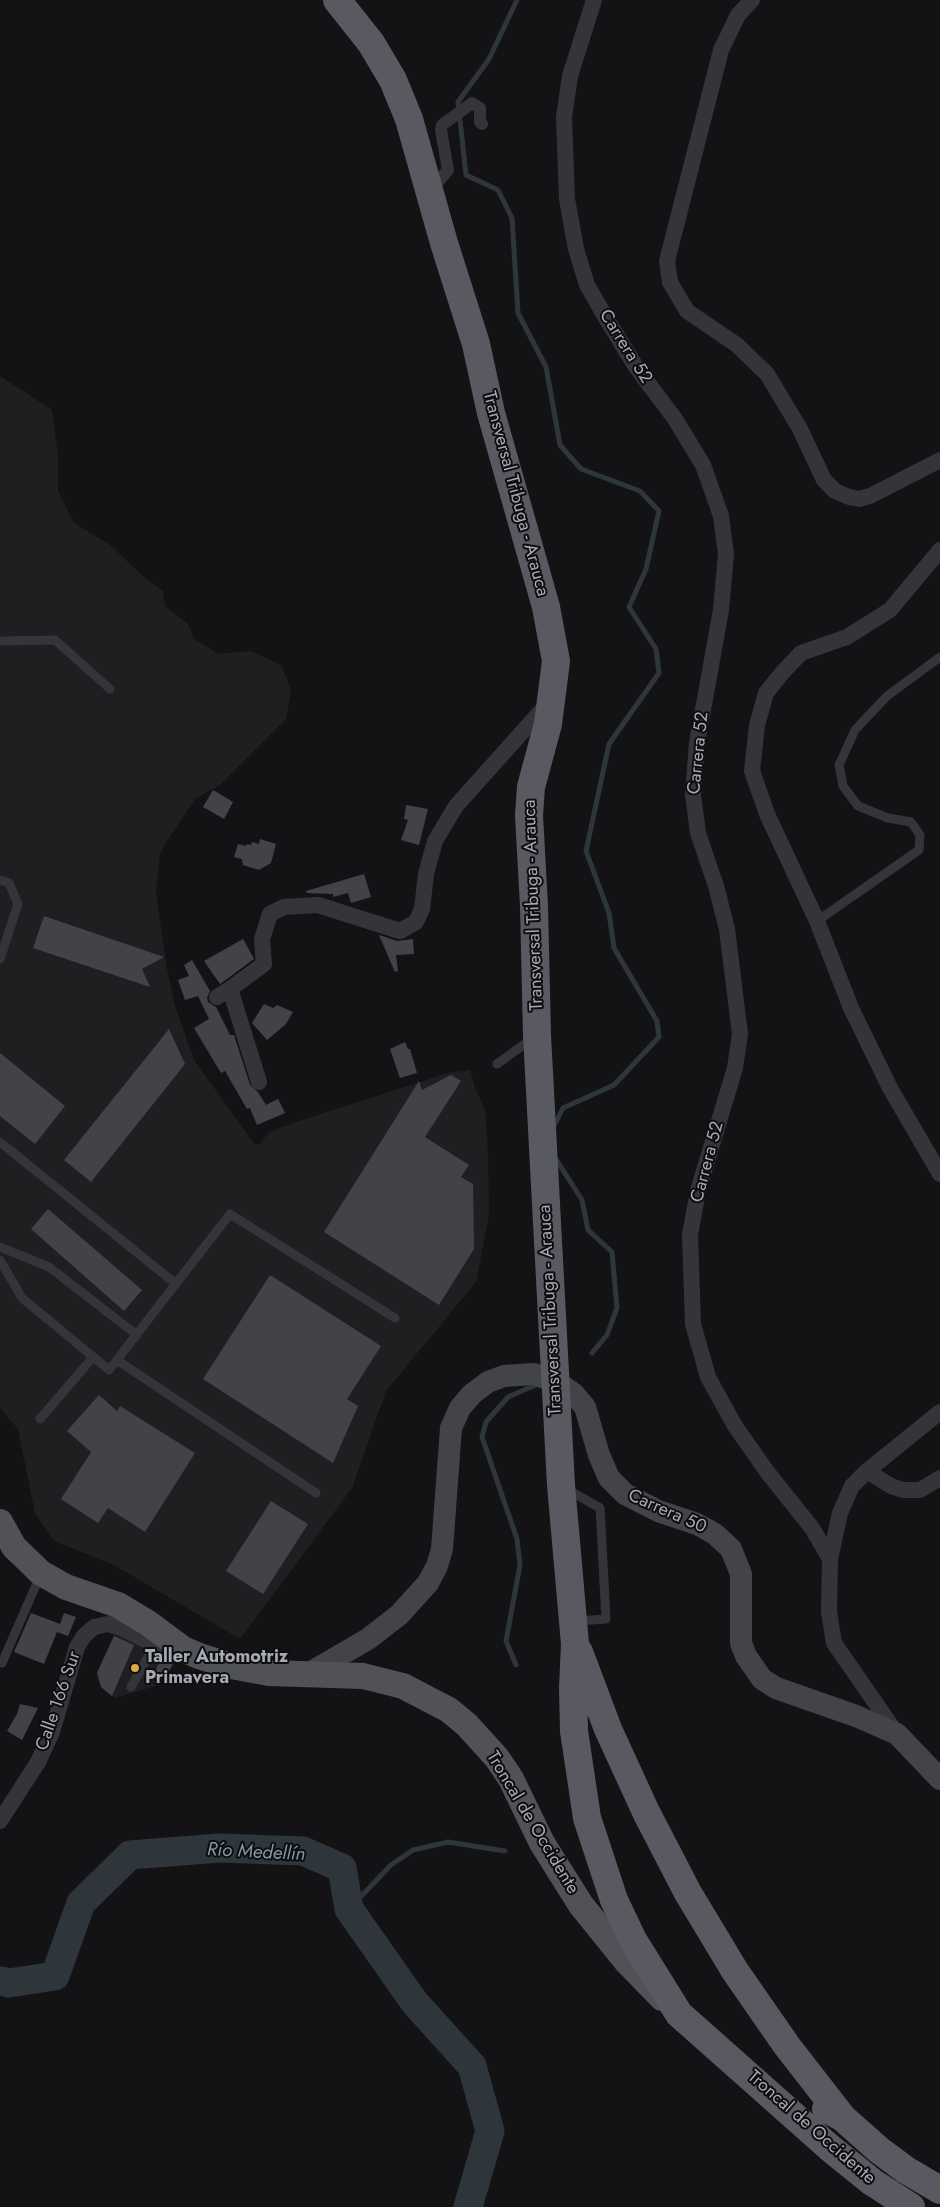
<!DOCTYPE html>
<meta charset="utf-8">
<style>
body{margin:0}
canvas{display:block;background:#131315}
</style>
<canvas width="940" height="2207"></canvas>
<script>
const ctx = document.querySelector('canvas').getContext('2d');
ctx.lineJoin = 'round';
function paint(path, color) { ctx.fillStyle = color; ctx.fill(path, 'evenodd'); }
const shape = rows => new Path2D(rows.map(r => 'M' + r).join(''));
function strokePath(path, color, width, dash) { ctx.strokeStyle = color; ctx.lineWidth = width; ctx.lineCap = dash ? 'butt' : 'round'; ctx.setLineDash(dash || []); ctx.stroke(path); }
function label(font, color, halo, rows, align = 'center') {
  ctx.font = font + ' Jost,sans-serif'; ctx.lineWidth = 4; ctx.setLineDash([]); ctx.textBaseline = 'middle'; ctx.strokeStyle = halo; ctx.fillStyle = color; for (const [text, x, y, turn = 0] of rows) {
    ctx.save(); ctx.translate(x, y); ctx.rotate((+turn || 0) * Math.PI / 180); ctx.textAlign = isNaN(turn) ? turn : align; if (halo) ctx.strokeText(text, 0, 0); ctx.fillText(text, 0, 0); ctx.restore();
  }
}
paint(shape([
 [0,376,52,410,58,455,58,491,74,523,110,545,146,579,163,591,165,606,188,624,193,638,218,654,251,651,281,665,291,690,286,719,220,785,195,799,163,847,160,855,156,892,167,970,175,1006,194,1060,255,1145,261,1143,268,1133,293,1123,448,1073,470,1070,475,1088,485,1110,488,1154,489,1215,476,1282,386,1391,352,1488,240,1639,114,1565,54,1541,35,1513,18,1429,0,1408],
 [115,1633,173,1664,159,1685,115,1698,101,1687,97,1672]
]), '#1f1f21');
strokePath(shape([
 [517,0,489,59,458,102,466,175,498,190,512,218,518,313,546,367,560,445,581,469,640,491,659,511,646,569,629,607,656,649,659,673,609,744,586,851,609,913,614,948,657,1021,659,1037,614,1085,563,1108,553,1128],
 [554,1156,582,1200,588,1230,612,1252,617,1308,607,1335,592,1353],
 [516,1665,506,1641,520,1565,517,1539,482,1437,486,1422,508,1397,538,1384],
 [349,1909,391,1865,413,1850,448,1842,505,1851]
]), '#2e363c', 5);
strokePath(shape([
 [0,1981,9,1983,55,1976,81,1903,130,1855,219,1848,303,1851,342,1868,349,1909,415,2003,472,2066,490,2131,468,2207]
]), '#2e363c', 29);
paint(shape([
 [213,790,233,802,224,819,203,807],
 [406,805,428,809,419,845,401,840,408,820,404,819],
 [260,839,276,844,271,863,259,870,243,865,242,859,234,857,238,844,246,846,247,844,251,845,252,842,259,844],
 [364,874,371,897,351,903,348,893,333,897,333,894,307,893,306,891],
 [44,916,164,957,142,969,150,987,33,948],
 [379,935,397,941,413,939,414,954,396,955,398,971,395,972],
 [243,939,254,959,220,984,204,961],
 [192,960,210,991,207,997,208,1002,216,1007,230,1035,234,1035,250,1085,258,1092,266,1105,278,1099,285,1113,257,1125,250,1108,247,1109,225,1071,221,1073,194,1028,209,1019,198,996,185,1000,178,980,189,976,184,965],
 [264,1004,273,1008,277,1005,293,1012,286,1024,267,1040,252,1023],
 [169,1029,185,1064,91,1182,64,1160],
 [405,1042,408,1049,410,1049,417,1073,400,1078,390,1049],
 [0,1053,65,1106,35,1144,0,1116],
 [451,1075,461,1081,425,1137,469,1165,461,1177,473,1184,474,1249,439,1305,324,1232,419,1081,422,1090],
 [48,1209,142,1290,124,1311,31,1229],
 [270,1275,381,1346,347,1399,358,1406,333,1463,203,1379],
 [99,1395,117,1411,120,1406,195,1453,145,1532,108,1508,98,1523,61,1499,91,1452,67,1431],
 [271,1501,308,1524,263,1594,226,1571],
 [31,1613,60,1624,64,1613,76,1617,68,1636,57,1632,44,1664,14,1652],
 [114,1636,134,1645,112,1696,101,1687,97,1673],
 [161,1659,173,1664,166,1677,155,1671],
 [20,1704,38,1708,22,1740,7,1731,17,1714]
]), '#424348');
strokePath(shape([
 [0,641,55,640,110,689],
 [0,880,9,883,18,904,0,959],
 [817,921,919,850,920,835,911,822,888,818,858,806,843,786,839,765,855,730,887,696,940,657],
 [497,1064,533,1038],
 [0,1142,176,1284],
 [0,1247,49,1267,137,1335],
 [0,1260,22,1298,109,1370,230,1214,395,1318],
 [117,1360,316,1493],
 [40,1419,93,1357],
 [565,1488,600,1508,606,1619,577,1621],
 [0,1662,2,1663,40,1576],
 [131,1687,154,1646]
]), '#353539', 9);
strokePath(shape([
 [430,191,448,170,441,130,442,125,472,103,480,108,480,122,482,124]
]), '#353539', 12);
strokePath(shape([
 [594,0,570,76,564,117,567,199,576,249,587,285,606,318,636,367,675,419,703,465,721,516,726,554,721,610,697,743,693,795,698,833,716,886,727,929,740,1034,735,1068,698,1191,690,1235,693,1324,708,1377,735,1426,768,1473,812,1528,830,1559],
 [752,0,738,15,721,50,667,261,670,282,687,311,737,345,767,374,800,429,824,480,835,491,849,497,859,499,870,496,940,460],
 [940,550,890,610,847,637,801,653,782,673,766,693,757,725,752,771,767,814,817,921,851,1008,890,1088,940,1174],
 [217,997,230,989],
 [259,1082,230,989,264,964,262,939,270,914,284,907,318,905,400,931,416,922,422,909,426,874,435,841,456,806,550,701],
 [867,1471,891,1486,903,1490,920,1490,940,1478],
 [897,1734,834,1643,829,1612,830,1559,840,1513,852,1486,867,1471,940,1412],
 [0,1821,38,1762,52,1732,77,1647,84,1636,94,1627,108,1624,122,1628,171,1653,179,1654]
]), '#353539', 16);
strokePath(shape([
 [306,1675,368,1639,399,1615,428,1583,437,1566,442,1549,451,1428,460,1408,472,1394,488,1382,504,1376,534,1374,557,1382,574,1394,585,1407,599,1455,609,1478,625,1494,658,1511,697,1524,715,1534,731,1549,741,1574,741,1643,746,1656,762,1679,776,1688,856,1716,897,1734,940,1779]
]), '#434449', 22);
strokePath(shape([
 [0,1522,14,1547,41,1573,66,1587,118,1605,148,1623,183,1649,199,1656,231,1666,269,1673,363,1676,403,1686,449,1710,467,1725,497,1758,511,1779,542,1843,581,1905,627,1962,662,1998]
]), '#515258', 26);
strokePath(shape([
 [337,0,371,43,393,80,409,119,444,243,476,344,491,413,546,607,556,661,548,724,531,787,529,815,534,906,537,1035,561,1485,575,1644,573,1688,574,1731,587,1818,614,1900,633,1940,679,2014,830,2148,872,2182,911,2207],
 [579,1652,608,1729,646,1812,688,1893,735,1971,787,2046,843,2118],
 [826,2109,843,2118,879,2150,906,2170,940,2190]
]), '#595a61', 28);
for (const [x, y, r, color] of [
 [135,1668,5,"#dea941"]
]) { const dot = new Path2D(); dot.arc(x, y, r, 0, 2 * Math.PI); ctx.fillStyle = color; ctx.fill(dot); strokePath(dot, '#0e0e10', 2); }
label('18px', '#a6aab4', '#0e0e10', [
 ["Carrera 52",625,347,58],
 ["Transversal Tribuga - Arauca",515,494,75],
 ["Carrera 52",699,753,-84],
 ["Transversal Tribuga - Arauca",534,905,-92],
 ["Carrera 52",708,1162,-75],
 ["Transversal Tribuga - Arauca",551,1310,-93],
 ["Carrera 50",667,1512,24],
 ["Calle 166 Sur",59,1701,-71],
 ["Troncal de Occidente",532,1823,59],
 ["Troncal de Occidente",811,2128,41]
]);
label('bold 18px', '#a6aab4', '#0e0e10', [
 ["Taller Automotriz",145,1658],
 ["Primavera",145,1679]
], 'left');
label('italic 19px', '#8098ab', '#0e0e10', [
 ["Río Medellín",256,1853,3]
]);
</script>
